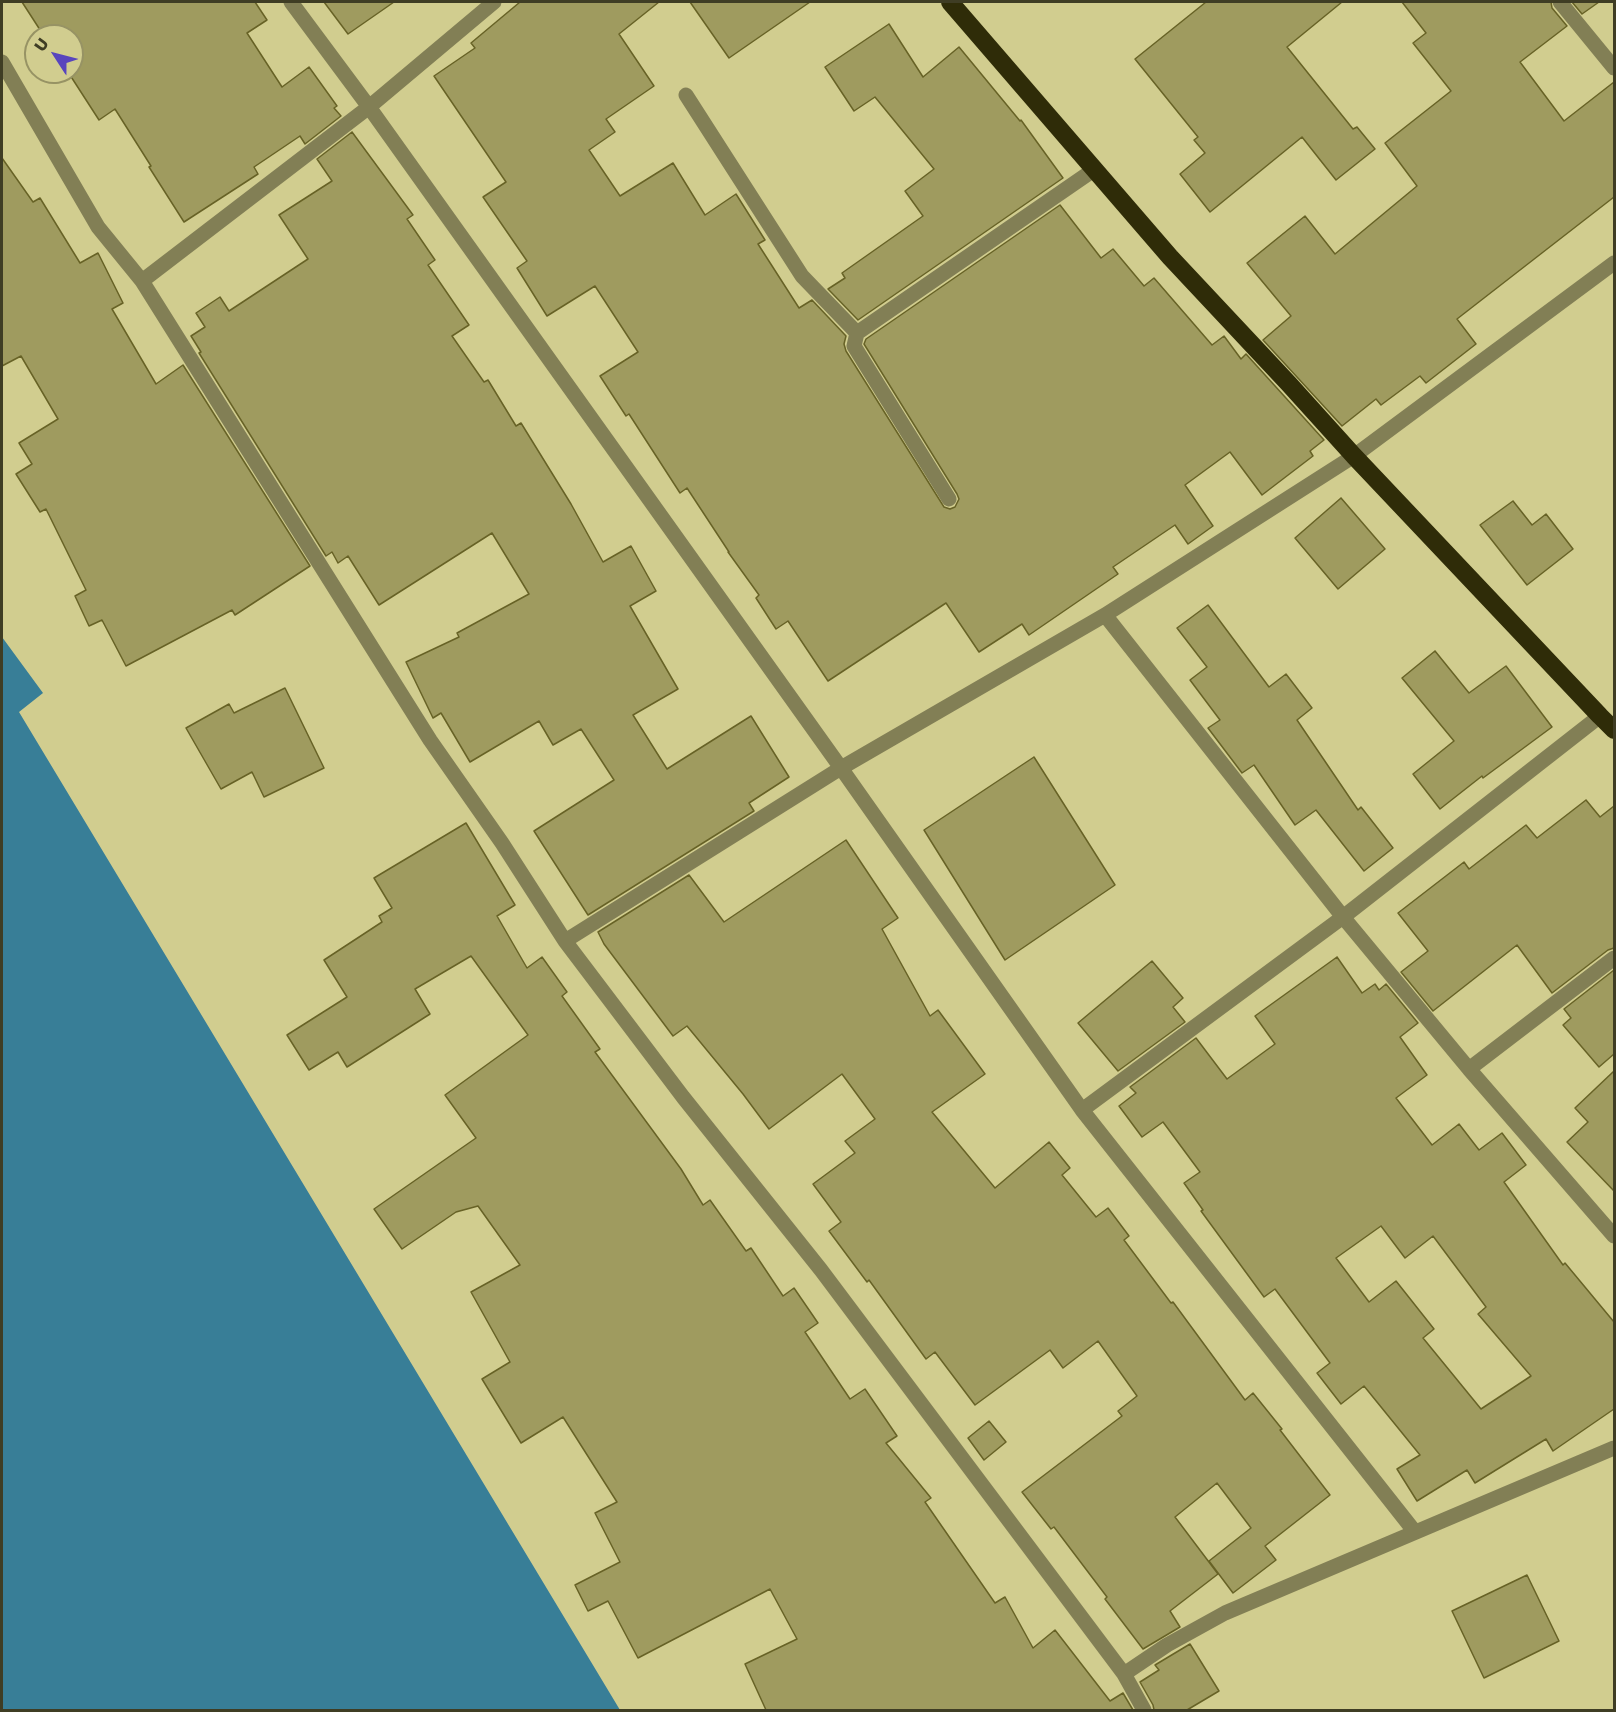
<!DOCTYPE html>
<style>
body{margin:0}
#map{position:relative;width:1616px;height:1712px;overflow:hidden;background:#d1cd8f;font-family:"Golos Text",sans-serif}
canvas{display:block}
.frame{position:absolute;inset:0;border:3px solid #3f3d24;pointer-events:none}
.north{position:absolute;left:24px;top:24px;width:60px;height:60px;box-sizing:border-box;background:#d1cd8f;border:2px solid #979364;border-radius:50%;rotate:306deg;font-size:16px;font-weight:700;line-height:24px;text-align:center;color:#3f3d24}
.north::after{content:'';display:block;margin:auto;width:21px;height:27px;background:#5845bd;clip-path:polygon(50% 0,100% 100%,50% 72%,0 100%)}
</style>
<div id="map">
<canvas width="1616" height="1712"></canvas>
<div class="frame"></div>
<div class="north">U</div>
</div>
<script>
const ctx = document.querySelector('canvas').getContext('2d');
ctx.lineJoin = 'round';
function paint(path, color) { ctx.fillStyle = color; ctx.fill(path, 'evenodd'); }
const shape = rows => new Path2D(rows.map(r => 'M' + r).join(''));
function strokePath(path, color, width, dash) { ctx.strokeStyle = color; ctx.lineWidth = width; ctx.lineCap = dash ? 'butt' : 'round'; ctx.setLineDash(dash || []); ctx.stroke(path); }
paint(shape([
 [2,637,43,693,19,712,620,1710,2,1710]
]), '#387e97');
const building = shape([
 [22,2,255,2,267,20,247,33,282,87,309,67,337,106,334,108,341,116,305,144,300,136,254,167,258,174,184,222,149,167,151,166,115,109,99,120,68,72,72,72,72,36,44,36,22,2],
 [324,2,394,2,348,34,324,2],
 [520,2,659,2,619,34,654,86,606,119,615,132,589,150,620,196,673,163,705,215,736,194,765,240,758,244,799,308,812,300,846,336,844,344,846,351,944,507,950,509,955,507,959,499,957,494,864,344,866,339,1060,205,1101,258,1113,249,1144,286,1154,278,1212,345,1224,336,1241,359,1246,354,1324,440,1310,451,1313,456,1262,495,1230,452,1185,485,1213,526,1188,544,1175,525,1113,567,1118,574,1029,635,1022,624,979,652,946,603,828,681,788,621,776,629,756,598,759,595,728,552,729,552,687,488,680,493,629,414,626,416,600,376,638,352,595,286,547,316,517,268,527,261,483,197,506,182,434,76,475,48,471,43,520,2],
 [690,2,810,2,729,58,690,2],
 [1206,2,1342,2,1287,47,1353,129,1357,127,1375,149,1336,180,1302,137,1210,212,1180,174,1205,153,1194,140,1198,137,1135,59,1206,2],
 [1402,2,1551,2,1552,8,1567,26,1520,62,1564,121,1614,82,1614,197,1457,319,1476,344,1426,383,1420,376,1381,405,1376,399,1342,426,1263,340,1291,316,1247,263,1305,216,1335,254,1417,186,1385,143,1451,91,1413,43,1426,33,1402,2],
 [1572,2,1599,2,1582,14,1572,2],
 [889,24,923,77,959,47,1020,121,1021,120,1063,178,858,320,828,289,845,278,842,273,923,216,905,191,934,169,875,97,854,111,825,67,889,24],
 [352,132,413,215,407,219,435,260,428,265,469,325,452,336,484,382,488,380,516,426,521,423,571,504,603,562,631,546,656,591,630,606,678,689,633,715,667,769,751,716,789,777,749,803,754,811,588,915,534,831,614,780,581,729,553,745,539,721,470,762,441,713,433,718,406,662,459,637,457,633,529,594,492,533,379,605,348,556,338,563,332,552,326,556,199,353,201,352,191,336,205,327,196,313,220,297,229,311,308,259,279,215,332,181,317,159,352,132],
 [2,158,33,202,40,198,80,263,98,253,123,303,112,309,156,384,183,365,310,566,235,615,232,610,126,666,102,620,89,626,75,596,86,590,46,509,40,512,16,474,32,464,19,443,58,419,21,356,2,366,2,158],
 [1341,498,1385,549,1338,589,1295,538,1341,498],
 [1513,501,1532,525,1546,514,1573,549,1527,585,1480,525,1513,501],
 [1208,605,1269,687,1286,674,1312,708,1297,720,1358,810,1361,807,1393,848,1364,871,1316,810,1295,825,1254,765,1242,773,1208,728,1220,720,1190,680,1207,667,1177,628,1208,605],
 [1435,651,1469,693,1506,666,1552,727,1483,778,1482,776,1440,809,1413,774,1454,741,1402,678,1435,651],
 [285,688,324,768,264,797,252,772,221,789,186,728,229,704,234,713,285,688],
 [1034,757,1115,885,1005,960,924,830,1034,757],
 [1586,800,1600,817,1614,806,1614,948,1608,950,1552,993,1517,945,1433,1011,1401,972,1428,951,1398,913,1464,862,1469,869,1526,825,1537,838,1586,800],
 [466,823,515,905,497,916,527,968,542,957,567,992,562,996,600,1049,595,1052,681,1169,703,1205,710,1200,746,1251,751,1248,783,1296,794,1288,818,1323,805,1332,850,1399,865,1389,897,1436,886,1443,931,1498,925,1502,995,1603,1005,1597,1033,1648,1055,1630,1110,1701,1123,1693,1133,1710,766,1710,745,1664,797,1639,770,1589,638,1658,608,1601,588,1611,575,1585,620,1562,595,1513,617,1502,563,1417,521,1443,482,1379,510,1362,471,1292,520,1265,478,1206,456,1212,402,1249,374,1209,476,1138,445,1095,528,1035,471,956,415,989,430,1014,347,1067,338,1052,309,1070,287,1035,347,997,324,960,382,922,379,916,392,908,374,878,466,823],
 [846,840,898,918,882,929,930,1016,938,1010,985,1074,932,1112,995,1188,1049,1142,1070,1168,1062,1175,1096,1217,1108,1208,1129,1236,1124,1240,1171,1303,1173,1302,1245,1400,1253,1393,1282,1429,1280,1430,1330,1495,1265,1546,1276,1560,1233,1593,1209,1561,1251,1528,1217,1483,1175,1517,1218,1574,1170,1611,1180,1627,1143,1649,1105,1599,1107,1597,1054,1527,1051,1529,1022,1492,1122,1416,1118,1411,1137,1396,1098,1341,1063,1368,1050,1350,975,1405,935,1352,926,1359,869,1280,867,1282,829,1231,841,1222,813,1184,855,1153,845,1141,875,1119,842,1074,769,1129,743,1094,687,1026,673,1036,604,944,598,932,689,875,724,922,846,840],
 [1337,957,1362,993,1375,984,1379,990,1386,984,1418,1023,1400,1037,1427,1075,1396,1098,1432,1145,1459,1124,1479,1150,1502,1133,1526,1165,1504,1182,1563,1265,1565,1263,1614,1322,1614,1409,1553,1451,1546,1439,1475,1483,1467,1470,1417,1501,1397,1469,1420,1455,1364,1386,1341,1404,1317,1373,1330,1363,1275,1289,1264,1297,1201,1211,1203,1210,1184,1183,1200,1172,1163,1122,1142,1137,1119,1106,1136,1093,1130,1087,1196,1038,1227,1079,1275,1044,1255,1016,1337,957],
 [1381,1226,1405,1258,1433,1236,1486,1307,1478,1314,1531,1376,1481,1409,1423,1338,1434,1329,1396,1281,1369,1302,1336,1258,1381,1226],
 [1152,961,1183,998,1173,1007,1185,1022,1118,1071,1078,1023,1152,961],
 [1614,970,1614,1054,1599,1067,1563,1025,1571,1018,1564,1009,1614,970],
 [1614,1071,1614,1191,1567,1142,1588,1122,1575,1108,1614,1071],
 [989,1421,1006,1442,984,1460,968,1438,989,1421],
 [1527,1575,1559,1641,1484,1678,1452,1611,1527,1575],
 [1190,1644,1219,1691,1187,1710,1154,1710,1153,1705,1140,1682,1159,1670,1155,1665,1190,1644]
]);
paint(building, '#9f9b5f');
strokePath(building, '#676226', 1.5);
strokePath(shape([
 [291,2,369,107,841,768,1105,615,1354,456,1614,263],
 [1560,2,1614,68],
 [2,62,98,227,142,281,369,107,494,2],
 [686,95,802,276,857,333],
 [142,281,430,740,502,843,565,941,683,1097,821,1270,1124,1674,1144,1710],
 [949,499,854,346,857,333,1095,169],
 [1105,615,1343,917,1469,1069,1614,1236],
 [565,941,841,768,1082,1110,1415,1532],
 [1469,1069,1614,958],
 [1082,1110,1343,917,1600,716],
 [1124,1674,1167,1645,1225,1613,1614,1448]
]), '#827f55', 15);
strokePath(shape([
 [950,2,1170,257,1289,384,1354,456,1600,716,1614,730]
]), '#2f2c08', 18);
</script>
